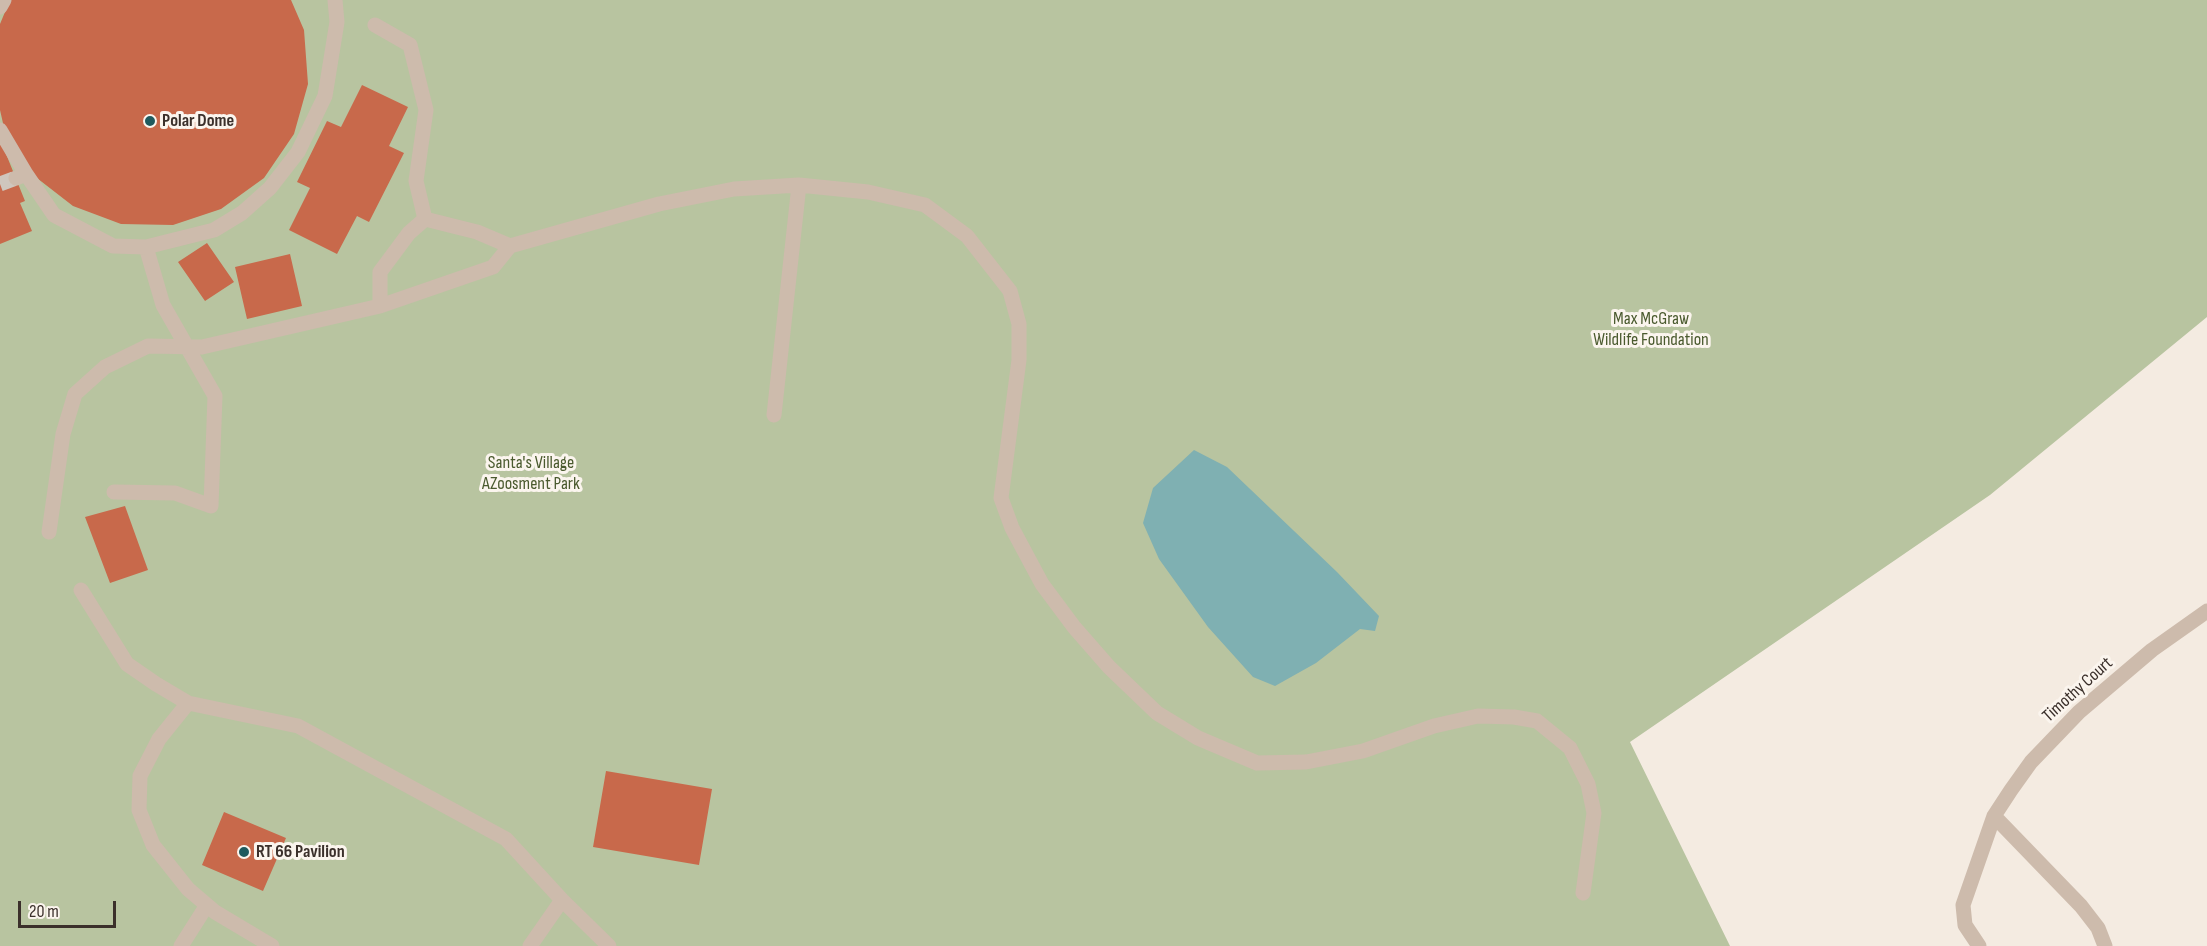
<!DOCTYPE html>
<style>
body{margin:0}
#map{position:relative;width:2207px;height:946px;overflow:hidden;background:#f4ebe1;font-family:"Sofia Sans Condensed",sans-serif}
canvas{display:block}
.scale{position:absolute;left:18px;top:901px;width:98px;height:27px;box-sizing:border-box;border:3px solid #3b302b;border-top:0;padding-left:8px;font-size:18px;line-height:21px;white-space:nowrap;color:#3b302b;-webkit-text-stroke:4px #fbf5ee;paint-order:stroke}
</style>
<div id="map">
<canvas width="2207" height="946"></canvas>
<div class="scale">20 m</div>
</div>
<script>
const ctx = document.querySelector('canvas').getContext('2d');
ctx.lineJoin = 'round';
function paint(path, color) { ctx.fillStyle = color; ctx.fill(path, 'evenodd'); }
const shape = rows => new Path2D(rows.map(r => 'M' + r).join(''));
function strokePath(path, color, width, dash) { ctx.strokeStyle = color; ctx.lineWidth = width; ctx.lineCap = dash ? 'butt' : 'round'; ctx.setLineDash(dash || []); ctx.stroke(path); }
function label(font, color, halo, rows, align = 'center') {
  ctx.font = font + ' "Sofia Sans Condensed",sans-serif'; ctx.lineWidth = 6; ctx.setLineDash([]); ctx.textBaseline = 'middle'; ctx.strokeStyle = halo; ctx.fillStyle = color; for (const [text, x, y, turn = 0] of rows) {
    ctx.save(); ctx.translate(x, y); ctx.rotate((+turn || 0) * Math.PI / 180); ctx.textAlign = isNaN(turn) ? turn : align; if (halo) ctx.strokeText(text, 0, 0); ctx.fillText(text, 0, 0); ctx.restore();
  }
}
paint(shape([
 [0,0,2207,0,2207,317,1990,495,1630,742,1730,946,0,946]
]), '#b8c4a0');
paint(shape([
 [1194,450,1227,467,1337,572,1379,616,1375,631,1360,629,1316,663,1275,686,1253,677,1208,627,1159,559,1143,523,1153,488]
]), '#7fb0b2');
paint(shape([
 [10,0,291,0,304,30,308,84,294,134,264,178,221,209,173,225,121,224,73,206,33,175,5,132,0,110,0,24],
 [362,85,408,107,389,146,404,153,369,222,357,216,337,254,289,230,310,188,297,182,327,121,341,127],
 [0,139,25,201,20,203,32,231,0,244],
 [207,243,234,282,205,301,178,262],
 [290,254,302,306,247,319,235,267],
 [125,506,148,570,110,583,85,517],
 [606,771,712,789,699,865,593,847],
 [224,812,286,838,263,891,202,865]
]), '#c8694b');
strokePath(shape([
 [0,184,16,178]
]), '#cfc6bd', 15, [15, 8]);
strokePath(shape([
 [0,7,4,0],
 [375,25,410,45,426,110,416,181,425,219],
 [0,130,26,174],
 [16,178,26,174,54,215,113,246,146,247,163,305,215,396,211,506,175,493,114,492],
 [425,219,477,232,510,246],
 [146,247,214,230,242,213,270,188,298,152,325,96,337,22,335,0],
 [380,306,380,272,409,233,425,219],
 [774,415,799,185],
 [49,532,63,434,75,394,105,367,148,346,202,347,380,306,493,267,510,246,659,204,734,189,799,185,868,192,925,205,967,236,1010,291,1019,324,1019,360,1001,498,1012,528,1042,584,1074,627,1109,667,1157,713,1198,738,1257,763,1306,762,1363,751,1434,726,1478,716,1514,717,1537,721,1570,748,1588,784,1594,813,1583,893],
 [81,590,127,664,156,684,188,703,298,726,506,839,562,900,609,946],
 [188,703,159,739,140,776,139,810,153,845,188,889,215,912,272,946],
 [1994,816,2081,906,2098,928,2105,946],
 [181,946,207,905],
 [530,946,562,900],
 [1979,946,1965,925,1963,905,1994,816,2011,790,2031,762,2079,712,2152,650,2207,611]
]), '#cdbbac', 15);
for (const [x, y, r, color] of [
 [150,121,6,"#1f5a5e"],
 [244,852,6,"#1f5a5e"]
]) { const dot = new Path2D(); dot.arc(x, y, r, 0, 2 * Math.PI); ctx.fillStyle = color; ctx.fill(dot); strokePath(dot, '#fbf5ee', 2); }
label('bold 18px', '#3b302b', '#fbf5ee', [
 ["Polar Dome",162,121],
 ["RT 66 Pavilion",256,852]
], 'left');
label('18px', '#4a5a2e', '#fbf5ee', [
 ["Max McGraw",1651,319],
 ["Wildlife Foundation",1651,340],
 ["Santa's Village",531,463],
 ["AZoosment Park",531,484]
]);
label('18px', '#3b302b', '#fbf5ee', [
 ["Timothy Court",2078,690,-42]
]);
</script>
